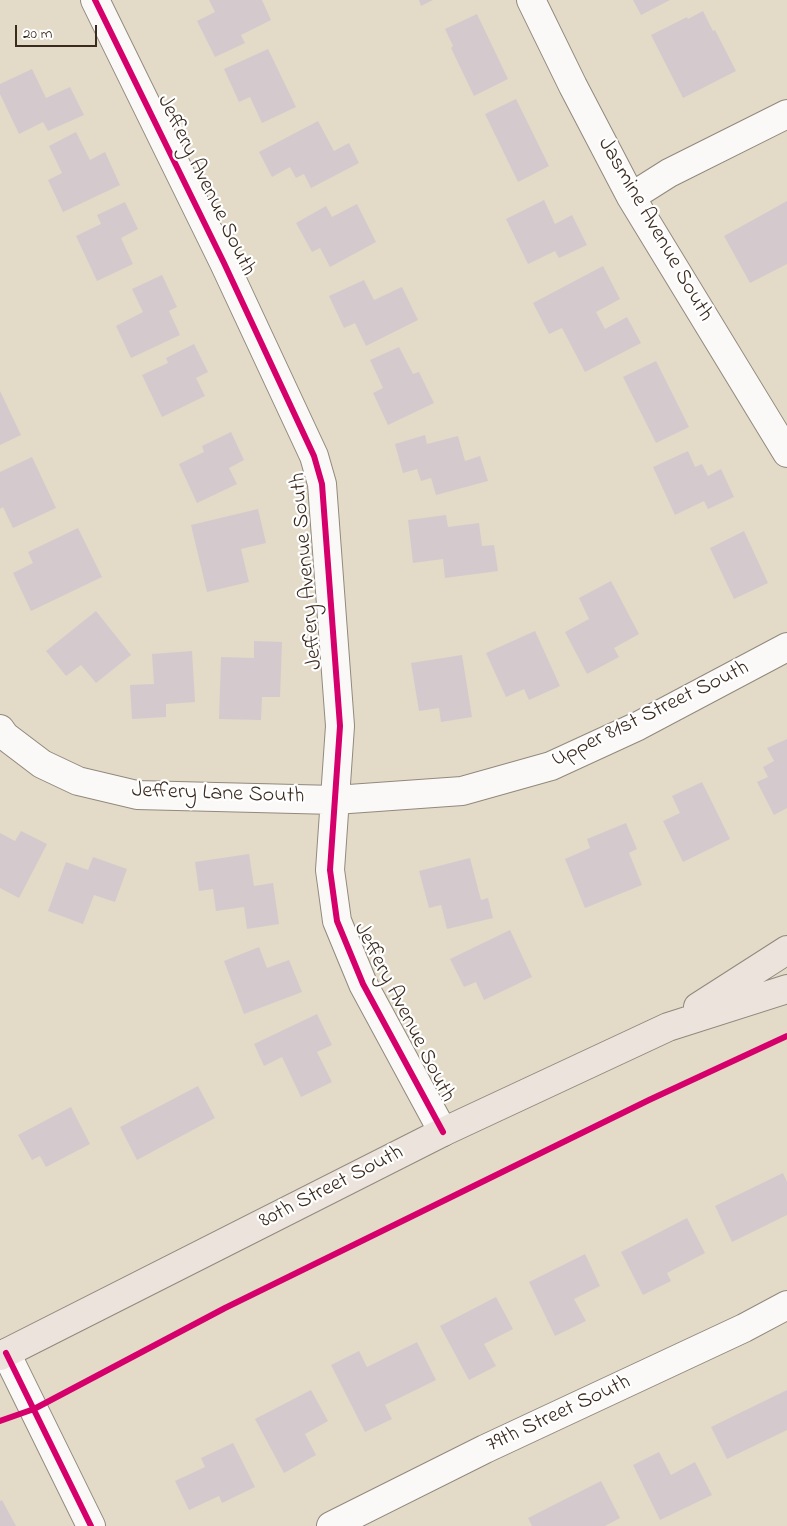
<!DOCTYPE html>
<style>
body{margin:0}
#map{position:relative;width:787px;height:1526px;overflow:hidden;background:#e3dac8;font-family:"Indie Flower",sans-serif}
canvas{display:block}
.scale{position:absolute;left:15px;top:25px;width:82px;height:22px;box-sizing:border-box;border:2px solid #3b2a1e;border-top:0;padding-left:6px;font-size:15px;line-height:18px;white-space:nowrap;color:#3b2a1e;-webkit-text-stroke:4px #fff;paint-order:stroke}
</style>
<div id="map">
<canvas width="787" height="1526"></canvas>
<div class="scale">20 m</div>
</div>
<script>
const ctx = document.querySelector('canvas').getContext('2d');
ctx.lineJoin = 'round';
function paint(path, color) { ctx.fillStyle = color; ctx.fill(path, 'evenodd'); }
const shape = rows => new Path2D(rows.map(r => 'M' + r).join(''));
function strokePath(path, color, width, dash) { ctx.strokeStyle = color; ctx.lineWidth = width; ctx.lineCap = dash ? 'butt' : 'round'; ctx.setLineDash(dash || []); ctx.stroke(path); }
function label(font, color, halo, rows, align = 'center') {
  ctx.font = font + ' "Indie Flower",sans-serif'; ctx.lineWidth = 4.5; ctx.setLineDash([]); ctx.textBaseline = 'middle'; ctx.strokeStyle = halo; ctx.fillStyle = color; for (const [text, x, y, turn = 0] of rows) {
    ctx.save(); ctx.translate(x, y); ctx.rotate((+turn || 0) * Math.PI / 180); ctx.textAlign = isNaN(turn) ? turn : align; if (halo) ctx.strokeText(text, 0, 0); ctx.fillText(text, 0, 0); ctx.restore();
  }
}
paint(shape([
 [209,0,262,0,271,20,241,35,245,43,215,57,197,21,215,12],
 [419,0,433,0,421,6],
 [633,0,670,0,641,15],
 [703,11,713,31,715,30,736,71,683,98,651,35,687,17,688,19],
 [477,14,508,79,474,96,451,48,453,46,445,29],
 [268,49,296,107,262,123,250,97,239,102,224,69],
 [32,69,46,98,70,87,84,115,48,131,43,122,19,134,0,94,0,84],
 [516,99,549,166,518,182,485,114],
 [318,121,334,151,349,143,359,163,311,188,304,174,296,178,290,167,272,177,259,152],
 [76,132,90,160,105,152,120,185,63,212,48,180,62,173,49,146],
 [544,200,555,224,572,215,587,245,559,258,555,251,528,264,506,219],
 [787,201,787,264,750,283,724,236],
 [125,202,138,229,121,238,133,264,97,281,76,236,101,224,97,215],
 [357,204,376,242,330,267,320,248,312,252,296,223,326,206,332,217],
 [603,266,620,299,596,312,605,329,627,317,641,343,585,372,562,328,549,334,533,303],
 [162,275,177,307,169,311,180,335,131,358,116,326,143,312,132,289],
 [364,280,374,300,402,287,418,320,366,346,355,323,344,328,329,296],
 [194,344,208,372,196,378,205,396,162,417,142,375,168,363,166,358],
 [399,347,413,374,419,372,434,403,388,425,373,393,383,388,370,360],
 [656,361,689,427,656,443,623,377],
 [0,391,21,435,0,445],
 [231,432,244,460,229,468,237,484,197,503,179,464,204,452,202,446],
 [425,435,427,444,458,436,465,461,480,456,488,481,436,495,431,478,421,481,417,469,403,473,395,444],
 [688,451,695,467,702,464,708,476,721,469,734,497,708,509,704,501,675,515,653,467],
 [32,457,56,508,13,528,3,507,0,509,0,472],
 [258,509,266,543,241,549,249,582,207,592,191,525],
 [446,515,448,527,479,523,482,546,494,545,498,571,445,578,443,559,413,563,408,520],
 [78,528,102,577,31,611,13,573,33,563,28,552],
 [744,531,768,583,734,599,710,548],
 [611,581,639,634,614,648,619,657,587,674,565,632,589,619,579,598],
 [96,611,131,655,96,683,81,665,66,676,46,651],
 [535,631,560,686,529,700,524,689,506,697,486,653],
 [254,641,282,642,280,697,262,697,261,720,219,719,221,657,254,658],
 [192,651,195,702,166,704,166,717,132,719,130,685,154,684,152,654],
 [462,655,472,717,441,722,439,708,419,711,411,663],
 [787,739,787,808,774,815,757,782,768,777,763,767,774,761,767,748],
 [702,782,730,839,683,862,663,821,680,813,672,796],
 [626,823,637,849,629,853,642,885,585,908,565,859,590,848,587,839],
 [21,831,47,844,19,898,0,888,0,833,15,841],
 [249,854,254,886,273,883,279,924,247,929,244,907,216,911,213,889,199,891,195,862],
 [93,857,127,869,115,902,94,895,83,924,48,911,66,862,88,870],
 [470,858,481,900,488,898,493,918,447,929,441,905,429,908,419,871],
 [510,930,532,977,484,1000,476,982,464,987,450,959],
 [259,947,267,968,289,960,302,992,244,1014,224,961],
 [317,1014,332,1045,317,1052,332,1082,301,1097,282,1057,264,1066,254,1044],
 [198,1086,215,1118,137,1160,120,1127],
 [71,1107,90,1144,46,1167,40,1156,32,1160,18,1135],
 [783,1173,787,1182,787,1215,732,1242,715,1206],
 [687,1218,705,1253,667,1273,671,1281,643,1295,621,1252],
 [585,1254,600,1286,574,1299,586,1321,555,1336,529,1282],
 [496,1297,513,1329,484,1344,496,1366,469,1380,440,1326],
 [417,1342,436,1380,385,1405,392,1419,365,1432,331,1365,359,1351,367,1367],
 [311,1390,328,1421,305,1434,316,1455,284,1473,255,1419],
 [787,1390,787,1430,727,1459,711,1427],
 [233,1443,255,1487,222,1503,219,1496,189,1510,175,1481,205,1467,201,1458],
 [659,1452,671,1475,695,1462,712,1495,660,1520,633,1465],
 [601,1481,620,1518,605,1526,532,1526,528,1518],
 [2,1500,16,1526,0,1526,0,1501]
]), '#d4cace');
const minor = shape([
 [95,0,224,263,314,456,322,484,340,726,330,870,337,921,363,984,443,1132],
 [531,0,573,86,631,197,787,453],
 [631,197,669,173,787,114],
 [0,729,5,736,42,764,78,781,137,795,335,800,462,791,551,766,638,726,787,647],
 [6,1353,91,1526],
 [331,1526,485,1449,744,1328,787,1305]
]);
const major = shape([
 [698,1007,787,950],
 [0,1356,443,1132,668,1027,787,989]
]);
strokePath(minor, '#90897d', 30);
strokePath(major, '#90897d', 30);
strokePath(minor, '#fbf9f7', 28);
strokePath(major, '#ece4dc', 28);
strokePath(shape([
 [95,0,224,263,314,456,322,484,340,726,330,870,337,921,363,984,443,1132],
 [6,1353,91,1526],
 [0,1421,34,1409,225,1308,649,1100,787,1036]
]), '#d6006c', 6);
label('22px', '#3b2a1e', '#fff', [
 ["Jeffery Avenue South",205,186,64],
 ["Jasmine Avenue South",654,230,60],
 ["Jeffery Avenue South",308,571,-95],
 ["Upper 81st Street South",651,715,-26],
 ["Jeffery Lane South",218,795,2],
 ["Jeffery Avenue South",403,1013,63],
 ["80th Street South",332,1188,-27],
 ["79th Street South",559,1415,-25]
]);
</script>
